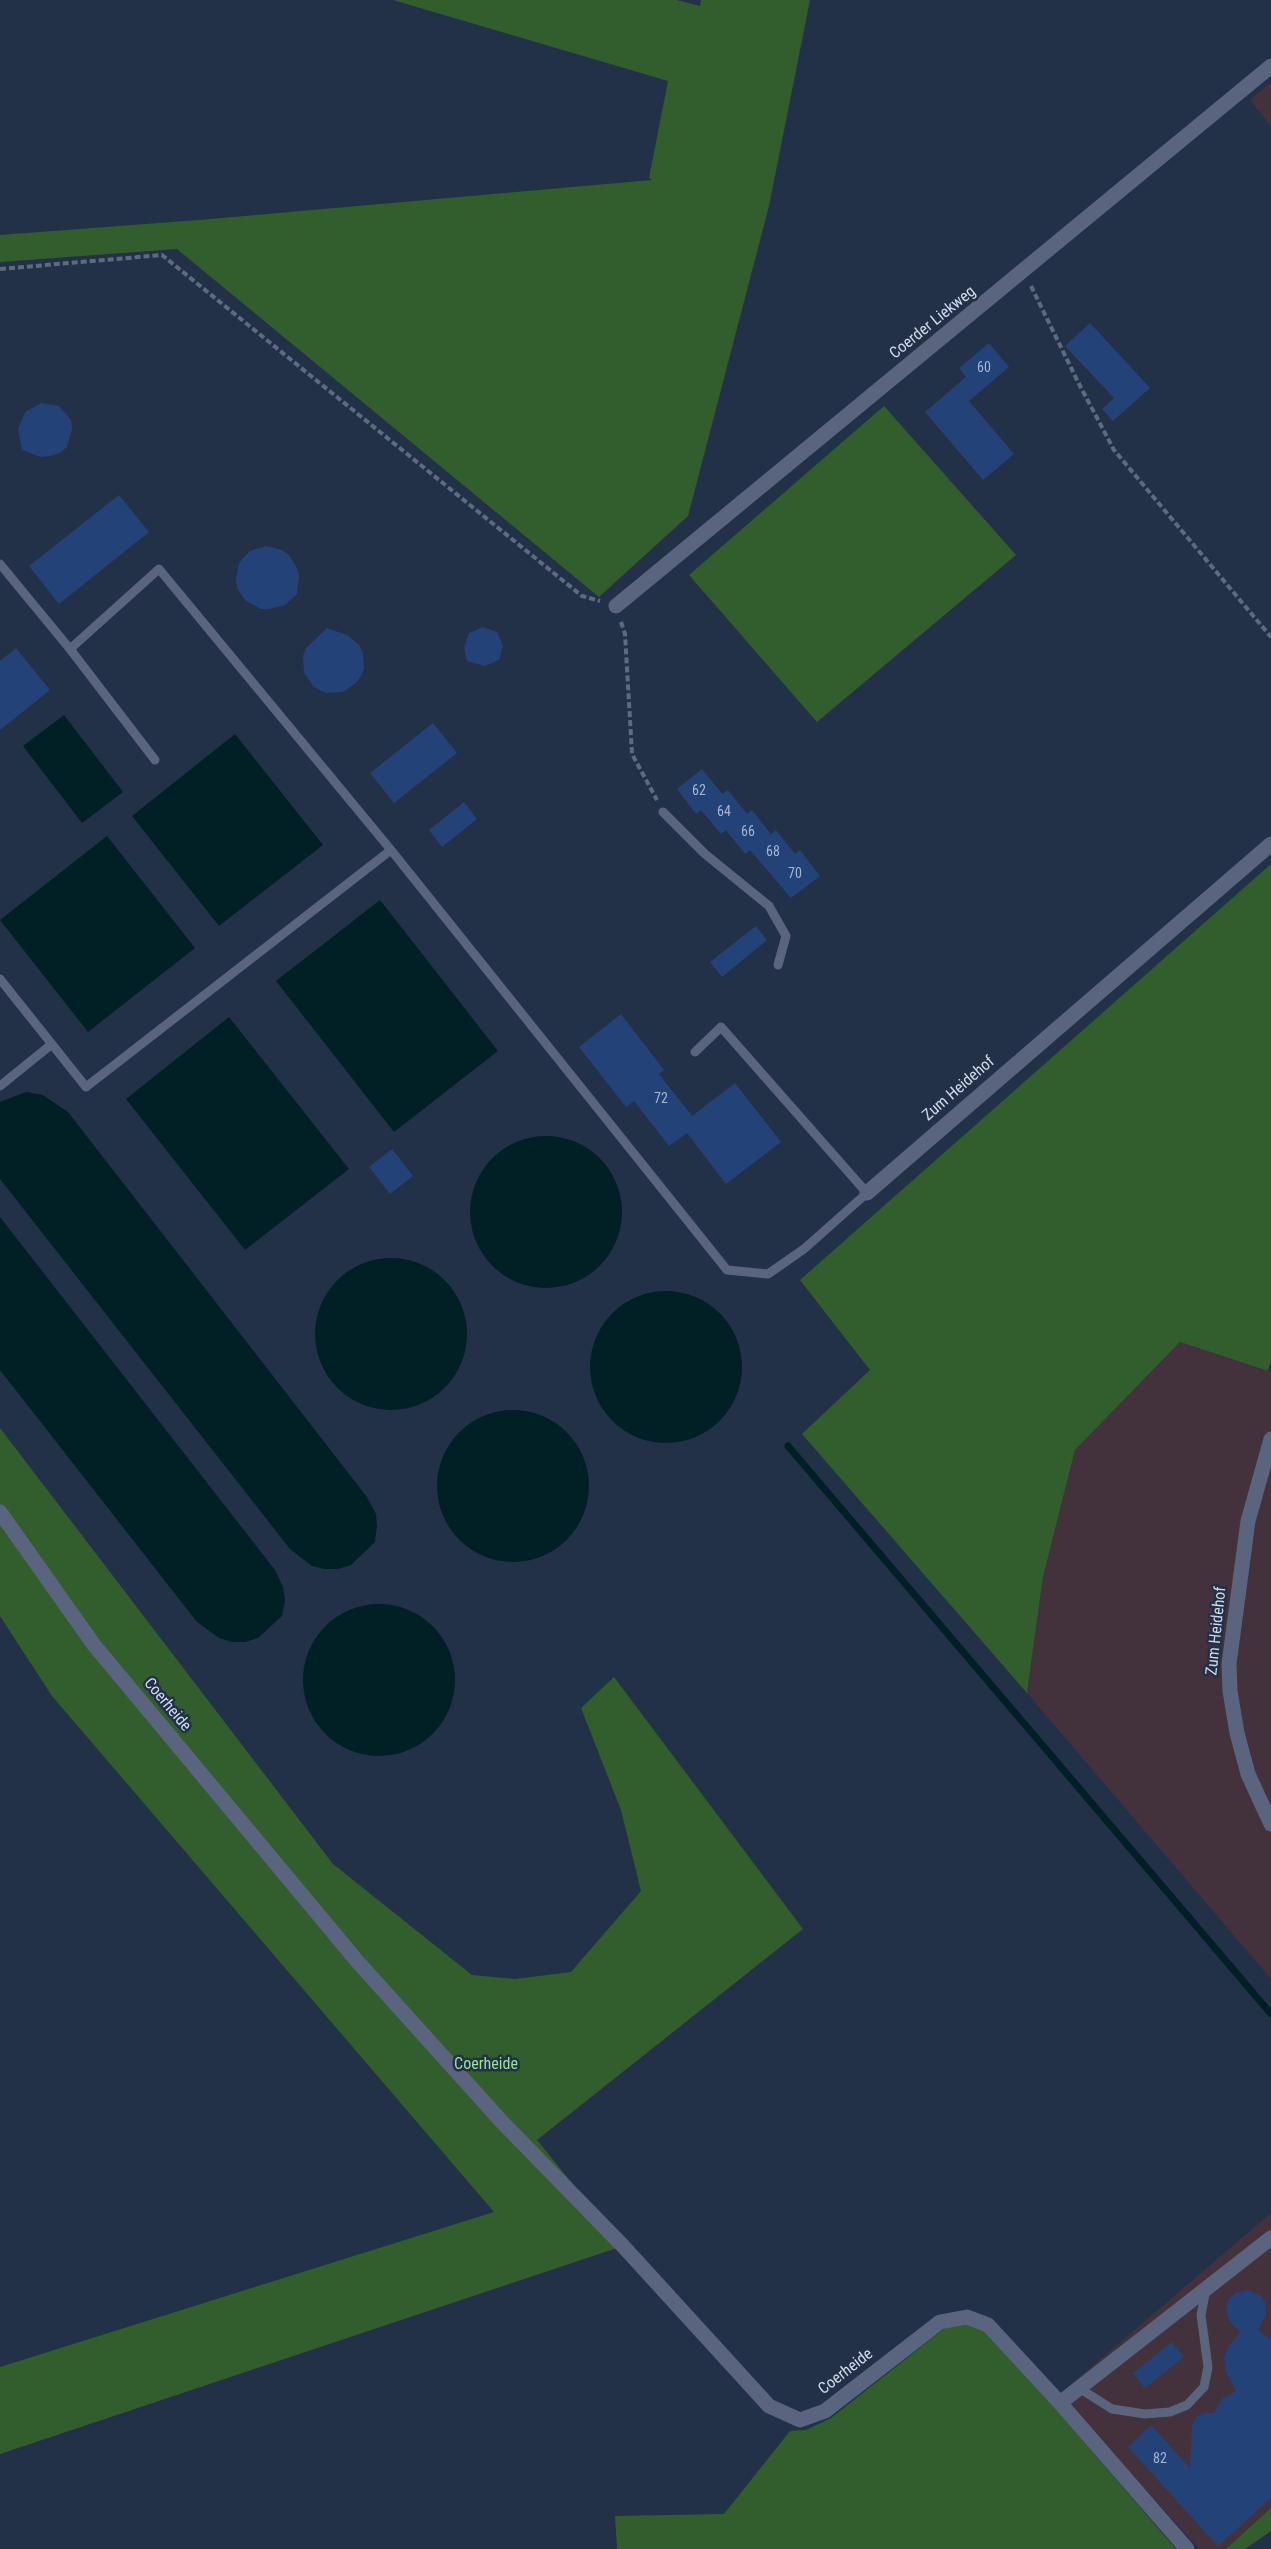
<!DOCTYPE html>
<style>
body{margin:0}
canvas{display:block;background:#223048}
</style>
<canvas width="1271" height="2549"></canvas>
<script>
const ctx = document.querySelector('canvas').getContext('2d');
ctx.lineJoin = 'round';
function paint(path, color) { ctx.fillStyle = color; ctx.fill(path, 'evenodd'); }
const shape = rows => new Path2D(rows.map(r => 'M' + r).join(''));
function strokePath(path, color, width, dash) { ctx.strokeStyle = color; ctx.lineWidth = width; ctx.lineCap = dash ? 'butt' : 'round'; ctx.setLineDash(dash || []); ctx.stroke(path); }
function label(font, color, halo, rows, align = 'center') {
  ctx.font = font + ' "Roboto Condensed",sans-serif'; ctx.lineWidth = 5; ctx.setLineDash([]); ctx.textBaseline = 'middle'; ctx.strokeStyle = halo; ctx.fillStyle = color; for (const [text, x, y, turn = 0] of rows) {
    ctx.save(); ctx.translate(x, y); ctx.rotate((+turn || 0) * Math.PI / 180); ctx.textAlign = isNaN(turn) ? turn : align; if (halo) ctx.strokeText(text, 0, 0); ctx.fillText(text, 0, 0); ctx.restore();
  }
}
paint(shape([
 [1271,82,1271,126,1250,100],
 [1180,1342,1271,1372,1271,1979,1027,1693,1043,1577,1075,1450],
 [1271,2213,1271,2508,1226,2549,1199,2549,1060,2394]
]), '#43323c');
paint(shape([
 [393,0,677,0,700,6,701,0,810,0,769,206,688,516,599,597,177,249,0,262,0,235,199,220,652,180,649,178,668,81],
 [884,406,1016,555,817,722,689,575],
 [1271,864,1271,1359,1268,1371,1180,1342,1075,1450,1043,1577,1027,1693,802,1434,870,1370,800,1280],
 [0,1428,333,1864,472,1975,515,1979,571,1972,641,1891,621,1810,581,1708,614,1677,803,1929,537,2140,623,2246,0,2454,0,2367,494,2212,52,1696,0,1616],
 [962,2323,977,2325,987,2333,1027,2376,1176,2549,617,2549,615,2516,724,2514,790,2431,806,2430,831,2418,945,2328],
 [1271,2508,1271,2531,1245,2549,1226,2549]
]), '#315e2c');
paint(shape([
 [64,715,123,792,82,823,23,746],
 [235,734,323,845,219,926,132,816],
 [107,836,195,948,88,1032,0,920],
 [380,900,498,1051,394,1132,276,981],
 [229,1017,349,1169,245,1250,126,1099],
 [26,1092,43,1095,68,1112,367,1497,376,1514,377,1527,375,1542,351,1565,338,1569,325,1569,312,1566,290,1549,0,1179,0,1102],
 '470 1212a76 76 0 1 1 152 0a76 76 0 1 1-152 0Z',
 [0,1217,275,1570,283,1587,285,1600,282,1616,258,1638,245,1642,232,1642,219,1638,197,1622,0,1370],
 '315 1334a76 76 0 1 1 152 0a76 76 0 1 1-152 0Z',
 '590 1367a76 76 0 1 1 152 0a76 76 0 1 1-152 0Z',
 '437 1486a76 76 0 1 1 152 0a76 76 0 1 1-152 0Z',
 '303 1680a76 76 0 1 1 152 0a76 76 0 1 1-152 0Z'
]), '#002025');
strokePath(shape([
 [788,1446,1271,2014]
]), '#002025', 7);
paint(shape([
 [1090,323,1150,388,1113,421,1102,409,1114,398,1065,346],
 [989,343,1009,367,969,401,1014,454,983,480,925,412,966,377,959,368],
 [41,403,59,406,71,420,72,429,67,447,60,453,50,456,41,457,22,450,18,429,25,412],
 [119,495,149,532,59,604,29,566],
 [266,546,282,550,289,555,297,568,299,576,297,594,285,605,269,609,261,609,246,601,237,588,236,579,239,563,244,557,250,551],
 [483,627,497,632,503,646,499,660,485,666,467,661,464,648,469,633],
 [327,628,347,635,359,645,363,653,364,669,361,676,356,683,343,692,327,693,319,690,313,686,304,672,303,656,306,648],
 [16,648,50,690,0,730,0,661],
 [433,723,457,753,394,803,370,773],
 [702,769,722,794,728,790,747,814,752,810,771,834,776,830,795,854,800,850,820,876,791,898,750,850,745,854,726,830,721,834,701,810,696,814,677,789],
 [464,802,477,819,442,847,429,830],
 [756,926,767,940,722,977,710,962],
 [621,1014,664,1070,659,1074,692,1116,735,1083,781,1142,726,1184,687,1133,669,1146,634,1101,626,1107,579,1047],
 [392,1149,413,1176,390,1194,369,1167],
 [1248,2290,1261,2296,1265,2302,1266,2314,1258,2330,1271,2340,1271,2498,1218,2546,1128,2447,1151,2425,1190,2468,1192,2426,1196,2417,1204,2413,1214,2413,1222,2399,1236,2391,1226,2372,1224,2359,1228,2347,1240,2332,1229,2321,1226,2309,1228,2301,1235,2293],
 [1172,2342,1184,2357,1145,2388,1133,2373]
]), '#234278');
strokePath(shape([
 [0,269,162,255,582,596,600,601],
 [1031,286,1078,382,1114,450,1271,637],
 [621,622,625,634,632,754,657,800]
]), '#5d6a7f', 4, [6, 3]);
strokePath(shape([
 [0,564,70,649],
 [155,760,70,649,159,569,391,850,727,1270,768,1274,804,1249,867,1193,721,1027,695,1052],
 [663,812,705,854,769,906,786,936,778,965],
 [0,979,86,1087,391,850],
 [0,1086,52,1044],
 [1079,2388,1112,2409,1145,2414,1170,2412,1187,2405,1204,2387,1208,2367,1201,2315,1206,2289]
]), '#5a647f', 9);
strokePath(shape([
 [616,606,1271,66],
 [867,1193,1271,844],
 [1271,1439,1248,1521,1229,1664,1230,1691,1237,1733,1248,1774,1271,1824],
 [0,1512,94,1645,357,1961,502,2122,623,2246,769,2406,800,2420,825,2411,940,2322,967,2317,988,2325,1060,2403,1187,2549],
 [1060,2403,1271,2238]
]), '#5a647f', 15);
label('14px', '#a6b5ce', null, [
 ["60",984,368],
 ["62",699,791],
 ["64",724,812],
 ["66",748,832],
 ["68",773,852],
 ["70",795,874],
 ["72",661,1099],
 ["82",1160,2459]
]);
label('16px', '#d2dbea', '#223048', [
 ["Coerder Liekweg",933,323,-39],
 ["Zum Heidehof",959,1089,-41],
 ["Zum Heidehof",1217,1631,-84],
 ["Coerheide",167,1705,50],
 ["Coerheide",846,2372,-38]
]);
label('16px', '#9be292', '#223048', [
 ["Coerheide",486,2065]
]);
</script>
